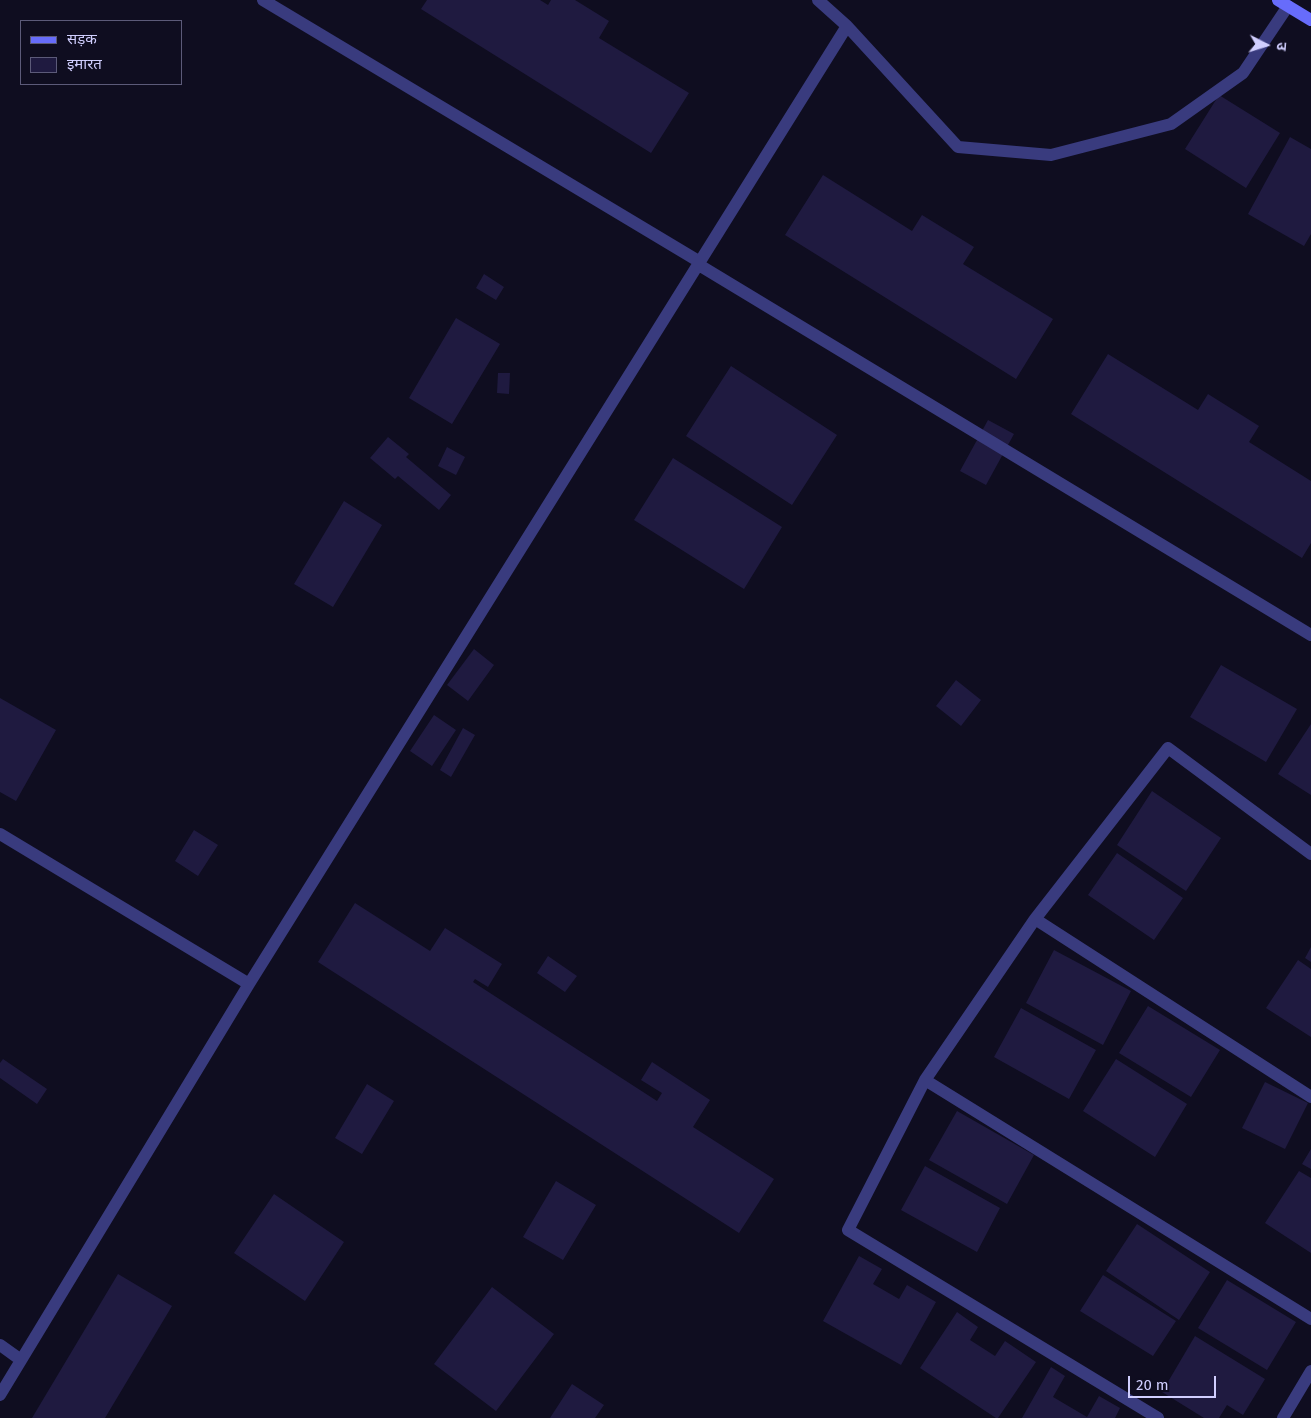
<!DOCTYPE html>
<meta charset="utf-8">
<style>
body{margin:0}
#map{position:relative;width:1311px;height:1418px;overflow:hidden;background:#0f0d20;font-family:"Fira Sans","Noto Sans Devanagari",sans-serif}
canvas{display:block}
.legend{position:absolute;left:20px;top:20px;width:162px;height:65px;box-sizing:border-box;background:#0f0d20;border:1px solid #5c5a79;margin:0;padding:6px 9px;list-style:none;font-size:15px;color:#d0cefe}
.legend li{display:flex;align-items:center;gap:10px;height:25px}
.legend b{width:25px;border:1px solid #5c5a79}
.north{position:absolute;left:1241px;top:20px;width:50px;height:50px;-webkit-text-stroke:4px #0f0d20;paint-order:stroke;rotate:95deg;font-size:14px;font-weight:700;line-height:20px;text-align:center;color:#d0cefe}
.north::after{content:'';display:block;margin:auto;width:18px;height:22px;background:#d0cefe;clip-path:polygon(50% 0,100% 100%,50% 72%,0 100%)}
.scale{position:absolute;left:1128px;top:1376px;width:88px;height:22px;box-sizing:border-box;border:2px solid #d0cefe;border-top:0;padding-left:6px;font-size:15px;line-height:18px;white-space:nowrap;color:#d0cefe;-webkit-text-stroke:4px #0f0d20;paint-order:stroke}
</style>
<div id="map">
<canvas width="1311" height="1418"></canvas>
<ul class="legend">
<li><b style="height:6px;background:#676cfb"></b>सड़क</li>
<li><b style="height:14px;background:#1f1a40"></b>इमारत</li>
</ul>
<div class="north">उ</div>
<div class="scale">20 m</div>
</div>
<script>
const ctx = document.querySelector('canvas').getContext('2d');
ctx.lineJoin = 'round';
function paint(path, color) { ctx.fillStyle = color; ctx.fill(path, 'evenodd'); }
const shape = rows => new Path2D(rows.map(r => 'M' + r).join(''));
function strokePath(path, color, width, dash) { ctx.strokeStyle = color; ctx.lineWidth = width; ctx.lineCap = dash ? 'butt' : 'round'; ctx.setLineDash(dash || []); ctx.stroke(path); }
paint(shape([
 [427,0,540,0,548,5,551,0,575,0,609,21,599,38,689,93,651,153,421,9],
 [1219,95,1280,133,1246,188,1185,149],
 [1290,137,1311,149,1311,234,1304,246,1248,214],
 [823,175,912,231,922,215,974,247,963,264,1053,319,1016,379,785,235],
 [484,274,504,287,496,300,476,288],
 [456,318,500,344,452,424,409,398],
 [1108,354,1198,410,1208,394,1259,426,1249,442,1311,481,1311,543,1302,558,1071,414],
 [731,366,837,435,792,505,686,436],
 [498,373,510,373,509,394,497,393],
 [988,420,1014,434,986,485,960,471],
 [388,437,409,454,406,457,451,495,439,510,398,476,395,479,370,458],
 [447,447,465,457,456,475,438,466],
 [673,458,782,527,744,589,634,520],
 [344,501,382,525,333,607,294,584],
 [474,649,494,665,468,701,447,685],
 [1221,665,1297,709,1266,762,1190,717],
 [956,680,981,700,961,726,936,706],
 [0,698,56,730,16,801,0,792],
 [434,715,456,730,432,766,410,751],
 [1311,724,1311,795,1278,774],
 [463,728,475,735,451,777,440,770],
 [1152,791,1221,838,1186,891,1117,845],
 [194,830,218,845,198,876,175,861],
 [1117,853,1183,898,1154,940,1088,895],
 [355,903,430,951,445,928,502,964,488,987,475,979,473,982,657,1101,662,1093,641,1080,652,1062,710,1100,693,1127,774,1179,739,1233,318,962],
 [1311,947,1311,962,1305,958],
 [1054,950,1131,991,1103,1045,1026,1003],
 [548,956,577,976,565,992,537,973],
 [1298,960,1311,969,1311,1037,1266,1008],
 [1148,1006,1220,1050,1191,1097,1119,1053],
 [1021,1008,1096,1050,1069,1099,994,1057],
 [3,1059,47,1089,37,1104,0,1078,0,1063],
 [1116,1059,1187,1104,1155,1157,1083,1111],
 [1265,1082,1308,1103,1285,1149,1242,1128],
 [367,1084,394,1101,362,1154,335,1138],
 [957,1111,1034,1155,1007,1204,929,1160],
 [1311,1149,1311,1169,1302,1164],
 [925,1166,1000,1208,977,1252,901,1210],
 [1299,1171,1311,1178,1311,1253,1265,1223],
 [556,1181,596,1205,563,1260,523,1237],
 [274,1194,344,1242,305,1301,234,1253],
 [1137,1224,1210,1272,1179,1320,1106,1271],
 [859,1256,882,1269,873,1284,899,1299,907,1285,936,1302,901,1365,823,1321],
 [118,1274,172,1306,105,1418,32,1418],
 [1103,1275,1176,1321,1153,1356,1080,1311],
 [1227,1280,1296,1322,1267,1370,1198,1328],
 [492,1287,554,1334,496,1411,434,1364],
 [957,1312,978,1327,970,1340,995,1356,1005,1341,1036,1362,998,1418,996,1418,920,1368],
 [1195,1336,1265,1379,1243,1415,1227,1405,1219,1418,1204,1418,1162,1392],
 [1051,1367,1065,1376,1053,1397,1087,1417,1099,1396,1120,1408,1115,1418,1022,1418],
 [572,1384,604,1405,595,1418,550,1418]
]), '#1f1a40');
strokePath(shape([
 [263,0,700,262,699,265,1311,635],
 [818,0,847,26,958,147,1051,155,1171,124,1243,73,1288,6],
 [0,834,249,984],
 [1035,919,1311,1097],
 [925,1080,1311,1319],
 [0,1345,21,1360],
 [0,1395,249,984,847,26],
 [1158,1418,848,1230,925,1080,1035,919,1168,748,1311,854],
 [1283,1418,1311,1371]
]), '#393b7e', 12);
strokePath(shape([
 [1278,0,1311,20]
]), '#676cfb', 12);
</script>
